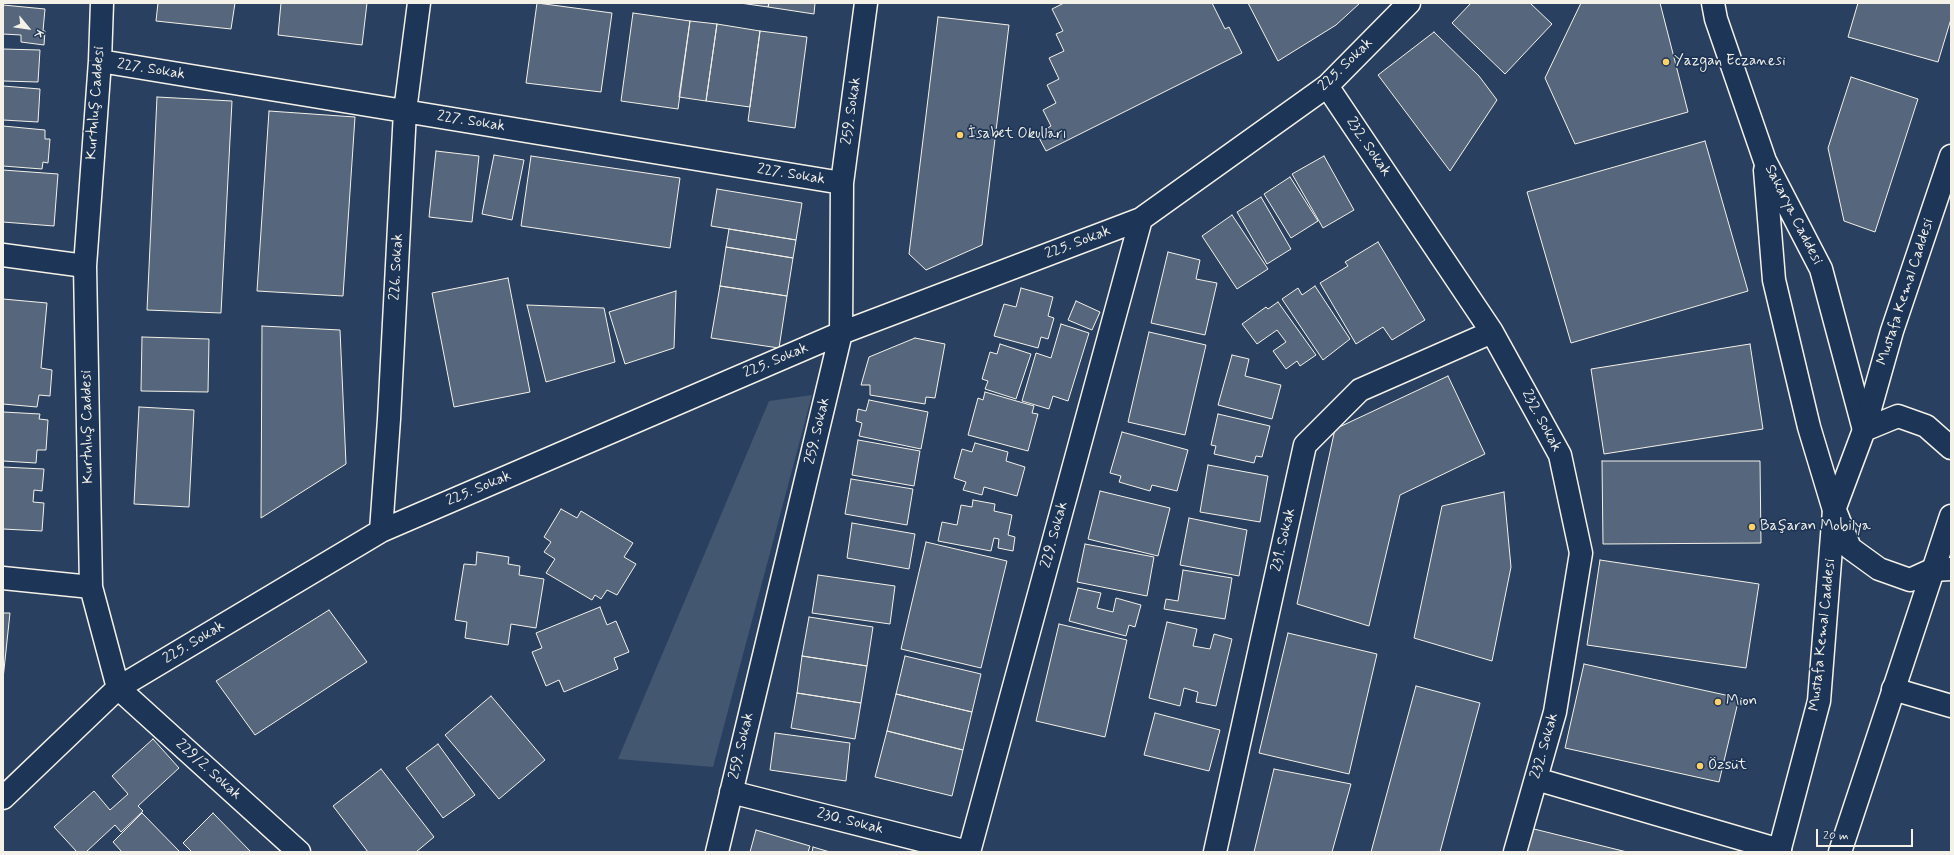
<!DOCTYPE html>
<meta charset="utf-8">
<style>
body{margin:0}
#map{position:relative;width:1954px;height:855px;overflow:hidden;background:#2a4060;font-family:Mynerve,sans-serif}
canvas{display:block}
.frame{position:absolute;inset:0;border:4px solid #f4f1e8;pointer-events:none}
.north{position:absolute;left:8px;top:8px;width:40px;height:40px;-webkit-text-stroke:3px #1d3557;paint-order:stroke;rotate:119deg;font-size:11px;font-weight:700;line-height:16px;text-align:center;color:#f4f1e8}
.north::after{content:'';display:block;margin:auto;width:14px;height:18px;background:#f4f1e8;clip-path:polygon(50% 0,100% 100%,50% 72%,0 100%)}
.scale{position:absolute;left:1816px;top:829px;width:97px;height:18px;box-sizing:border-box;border:2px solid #f4f1e8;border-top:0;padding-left:5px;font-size:12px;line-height:14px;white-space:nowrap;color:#f4f1e8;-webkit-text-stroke:3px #1d3557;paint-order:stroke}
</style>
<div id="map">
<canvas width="1954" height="855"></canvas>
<div class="frame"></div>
<div class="north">K</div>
<div class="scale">20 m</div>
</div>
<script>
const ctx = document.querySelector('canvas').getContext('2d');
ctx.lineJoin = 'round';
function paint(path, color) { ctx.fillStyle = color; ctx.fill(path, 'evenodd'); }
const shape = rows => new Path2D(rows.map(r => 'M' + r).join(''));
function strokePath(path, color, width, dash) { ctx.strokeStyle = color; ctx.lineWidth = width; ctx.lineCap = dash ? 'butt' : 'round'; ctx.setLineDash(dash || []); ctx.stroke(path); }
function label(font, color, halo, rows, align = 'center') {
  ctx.font = font + ' Mynerve,sans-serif'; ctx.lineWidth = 3.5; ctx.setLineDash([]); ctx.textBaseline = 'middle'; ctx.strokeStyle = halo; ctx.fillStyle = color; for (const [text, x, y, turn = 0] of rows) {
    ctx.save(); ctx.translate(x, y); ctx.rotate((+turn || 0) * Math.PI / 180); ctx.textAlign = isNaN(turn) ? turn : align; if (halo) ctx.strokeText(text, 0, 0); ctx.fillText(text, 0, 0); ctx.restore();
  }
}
paint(shape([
 [812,395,713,767,618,759,769,401]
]), '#445771');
const building = shape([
 [158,3,235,3,231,29,156,21,158,3],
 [281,3,367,3,362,45,278,35,281,3],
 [537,3,612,13,601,92,526,83,537,3],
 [740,3,769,3,768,7,740,3],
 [769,3,815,3,814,14,768,7,769,3],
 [1064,3,1212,3,1225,29,1229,27,1242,53,1046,151,1037,134,1051,126,1043,110,1056,103,1047,85,1059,79,1049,58,1064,51,1056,34,1063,31,1052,9,1064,3],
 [1248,3,1360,3,1336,25,1278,61,1248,3],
 [1471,3,1530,3,1552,24,1505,74,1452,23,1471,3],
 [1581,3,1660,3,1688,112,1575,144,1545,78,1581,3],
 [1858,3,1951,3,1951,19,1938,62,1848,37,1858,3],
 [3,5,45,9,43,31,45,31,44,45,21,42,21,35,3,34,3,5],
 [633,13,690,21,678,109,621,101,633,13],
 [938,17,1009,25,982,245,926,270,909,254,938,17],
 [690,21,717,24,706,101,679,97,690,21],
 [717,24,760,31,750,107,706,101,717,24],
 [760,31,807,37,795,128,748,121,760,31],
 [1434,32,1479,76,1497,100,1450,171,1378,75,1434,32],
 [3,49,40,50,38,82,3,81,3,49],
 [1851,77,1918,99,1875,232,1844,221,1828,148,1851,77],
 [3,86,40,89,38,122,3,120,3,86],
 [157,97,232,101,221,313,147,310,157,97],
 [269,111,355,117,343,296,257,291,269,111],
 [3,126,45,130,45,139,50,139,48,163,43,162,42,169,3,166,3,126],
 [1705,141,1748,291,1571,343,1527,192,1705,141],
 [436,151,479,156,472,222,429,217,436,151],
 [494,155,524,160,512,220,482,214,494,155],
 [531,156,680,178,670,248,521,226,531,156],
 [1324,156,1354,210,1323,228,1292,174,1324,156],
 [3,170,58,174,54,226,3,222,3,170],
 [1290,177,1318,221,1291,238,1264,194,1290,177],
 [717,189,802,203,796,240,711,226,717,189],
 [1261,197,1291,249,1267,264,1237,212,1261,197],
 [1232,215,1268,269,1237,289,1202,236,1232,215],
 [729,229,796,240,793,258,726,247,729,229],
 [1378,242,1425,320,1392,340,1383,327,1356,344,1320,283,1348,266,1345,262,1378,242],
 [726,247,793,258,787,296,720,286,726,247],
 [1168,252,1200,260,1196,279,1217,283,1205,335,1151,323,1168,252],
 [508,278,530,392,454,407,432,293,508,278],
 [720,286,787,296,779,348,711,338,720,286],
 [1315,286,1350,339,1323,360,1282,299,1298,288,1302,295,1315,286],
 [1021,288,1053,297,1048,316,1054,318,1048,339,1041,337,1038,348,994,336,1004,304,1016,307,1021,288],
 [676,291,674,348,625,364,609,312,676,291],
 [3,299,47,303,41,368,52,370,50,396,39,395,37,407,3,404,3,299],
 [1076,301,1100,312,1092,330,1068,320,1076,301],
 [1278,302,1316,355,1300,366,1297,361,1286,369,1273,351,1286,342,1277,330,1257,344,1242,324,1266,307,1268,309,1278,302],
 [527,305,604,308,615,362,546,382,527,305],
 [1061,324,1089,333,1068,401,1053,396,1049,409,1022,401,1036,353,1051,358,1061,324],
 [262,326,340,330,346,464,261,518,262,326],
 [1149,332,1206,345,1185,435,1128,422,1149,332],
 [142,337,209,339,208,392,141,391,142,337],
 [915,338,945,344,935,398,926,397,925,404,870,395,870,385,861,385,869,357,915,338],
 [1000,344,1031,354,1016,399,985,389,988,381,982,379,990,352,997,354,1000,344],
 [1750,344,1763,429,1604,454,1591,369,1750,344],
 [1232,355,1249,359,1245,376,1281,385,1272,419,1218,405,1232,355],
 [1448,376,1485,454,1400,495,1369,626,1297,604,1335,429,1448,376],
 [985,392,1034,406,1032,413,1038,414,1028,451,968,435,978,398,983,400,985,392],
 [869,400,928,412,921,449,859,436,862,423,856,421,858,409,866,411,869,400],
 [139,407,194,410,189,507,134,504,139,407],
 [3,412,40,414,39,419,48,420,46,450,37,450,36,463,3,461,3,412],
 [1218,414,1270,426,1262,457,1256,456,1254,463,1214,454,1216,446,1211,445,1218,414],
 [1122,432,1188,450,1177,491,1152,485,1150,491,1119,482,1121,476,1110,473,1122,432],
 [858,440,920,451,914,486,852,475,858,440],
 [975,443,1008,452,1006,461,1025,467,1017,496,984,487,982,495,963,490,966,482,954,478,962,449,972,452,975,443],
 [1602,461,1760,461,1761,543,1603,544,1602,461],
 [1208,465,1268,476,1260,522,1200,512,1208,465],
 [3,467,44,469,42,491,34,490,33,502,44,503,42,531,3,529,3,467],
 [851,479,913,489,907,525,845,514,851,479],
 [1100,491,1170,508,1158,556,1088,539,1100,491],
 [1504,492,1511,567,1492,661,1414,638,1442,506,1504,492],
 [973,500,995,504,994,511,1012,515,1008,535,1015,537,1013,551,998,548,999,539,994,538,991,551,938,541,942,522,957,525,961,505,972,507,973,500],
 [561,509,577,518,581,511,633,543,624,557,636,564,617,595,607,590,601,599,595,595,592,600,546,573,555,559,544,552,551,542,544,537,561,509],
 [1189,518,1247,530,1239,576,1180,565,1189,518],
 [852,523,915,534,909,569,847,558,852,523],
 [926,542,1007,561,981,668,901,649,926,542],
 [1085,544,1154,557,1147,596,1077,582,1085,544],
 [477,552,509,557,508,564,520,566,519,575,544,579,536,628,511,624,508,645,465,638,467,622,455,620,464,564,476,565,477,552],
 [1600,560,1759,584,1746,668,1587,645,1600,560],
 [1183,570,1232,578,1225,619,1164,609,1166,599,1178,601,1183,570],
 [818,575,895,586,890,624,812,613,818,575],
 [1078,588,1101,593,1097,608,1113,612,1116,598,1141,605,1135,627,1129,625,1126,636,1069,621,1078,588],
 [600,607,607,625,616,621,629,652,614,658,618,669,564,692,559,680,546,686,532,652,542,648,536,633,600,607],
 [329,610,367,662,255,735,216,681,329,610],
 [3,613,10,613,3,679,3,613],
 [809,617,873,627,867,666,802,656,809,617],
 [1167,622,1197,629,1193,646,1210,649,1214,634,1232,639,1216,706,1196,702,1198,692,1184,688,1180,706,1149,698,1167,622],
 [1059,624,1127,640,1105,737,1036,721,1059,624],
 [1288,633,1377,654,1349,774,1259,753,1288,633],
 [802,656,867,666,861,703,797,693,802,656],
 [905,656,981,674,972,712,896,694,905,656],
 [1584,664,1739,698,1719,782,1565,748,1584,664],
 [1416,686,1480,703,1440,852,1371,852,1416,686],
 [797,693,861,703,855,739,791,728,797,693],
 [896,694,972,712,963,750,887,731,896,694],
 [491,696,545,760,499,799,445,735,491,696],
 [1155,713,1220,730,1209,771,1144,755,1155,713],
 [887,731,963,750,952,796,875,777,887,731],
 [775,733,850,743,846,781,770,770,775,733],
 [153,739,179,768,138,806,143,811,121,832,115,825,86,852,77,852,54,827,94,791,110,810,128,794,112,776,153,739],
 [438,744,475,795,443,818,406,768,438,744],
 [381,769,434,837,416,852,368,852,333,806,381,769],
 [1274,769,1351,784,1332,852,1254,852,1274,769],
 [142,813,180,852,122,852,113,842,142,813],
 [213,813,251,852,192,852,183,843,213,813],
 [1530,828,1627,852,1524,852,1530,828],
 [756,830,810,846,808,852,750,852,756,830],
 [813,847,830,852,812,852,813,847]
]);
paint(building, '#56677d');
strokePath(building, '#f4f1e8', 1);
const street = shape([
 [102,3,100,61,85,266,91,587,118,688],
 [1713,3,1716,19,1765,161,1821,269,1864,430],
 [100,61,842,183],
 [1327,86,1492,332,1560,455,1581,553,1555,712,1515,852],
 [1765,170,1774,280,1809,427,1834,510],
 [3,255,85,266],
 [381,531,389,419,405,111,419,3],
 [3,578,91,587],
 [118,688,299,852],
 [1893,689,1951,706],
 [1536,779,1780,850],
 [731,792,968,852],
 [3,798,118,688,381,531,841,333,1141,219,1327,86,1409,3],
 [717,852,841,333,842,183,866,3],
 [969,852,1141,219],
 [1215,852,1305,445,1360,390,1492,332]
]);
const secondary = shape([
 [1932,570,1951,569]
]);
const primary = shape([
 [1864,430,1898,416,1926,426,1951,448],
 [1836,513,1850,548,1879,569,1910,580,1932,570],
 [1779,852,1819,701,1834,510,1864,430,1892,331,1951,156],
 [1840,852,1951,516]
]);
strokePath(street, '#f4f1e8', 25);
strokePath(secondary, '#f4f1e8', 25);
strokePath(primary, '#f4f1e8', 25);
strokePath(street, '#1d3557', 22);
strokePath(secondary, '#1d3557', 22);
strokePath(primary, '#1d3557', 22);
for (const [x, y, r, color] of [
 [1666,62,4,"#ffd166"],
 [960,135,4,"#ffd166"],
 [1752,527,4,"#ffd166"],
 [1718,702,4,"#ffd166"],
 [1700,766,4,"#ffd166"]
]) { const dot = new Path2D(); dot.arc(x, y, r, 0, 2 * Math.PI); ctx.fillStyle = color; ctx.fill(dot); strokePath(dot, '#1d3557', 1.5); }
label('15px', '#f4f1e8', '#1d3557', [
 ["Yazgan Eczanesi",1674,62],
 ["İsabet Okulları",968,135],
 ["Başaran Mobilya",1760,527],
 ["Mion",1726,702],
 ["Özsüt",1708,766]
], 'left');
label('15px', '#f4f1e8', '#1d3557', [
 ["225. Sokak",1346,65,-44],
 ["227. Sokak",151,70,9],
 ["Kurtuluş Caddesi",96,103,-86],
 ["259. Sokak",852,111,-82],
 ["227. Sokak",471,122,9],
 ["232. Sokak",1368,147,56],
 ["227. Sokak",791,175,9],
 ["Sakarya Caddesi",1793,215,63],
 ["225. Sokak",1078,243,-21],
 ["226. Sokak",397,267,-87],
 ["Mustafa Kemal Caddesi",1906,292,-72],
 ["225. Sokak",776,361,-23],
 ["232. Sokak",1541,421,62],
 ["Kurtuluş Caddesi",88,427,-91],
 ["259. Sokak",818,431,-77],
 ["225. Sokak",479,489,-23],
 ["229. Sokak",1055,535,-75],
 ["231. Sokak",1284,540,-77],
 ["Mustafa Kemal Caddesi",1823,635,-84],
 ["225. Sokak",194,643,-31],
 ["259. Sokak",742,746,-77],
 ["232. Sokak",1545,746,-74],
 ["229/2. Sokak",208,770,42],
 ["230. Sokak",850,822,14]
]);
</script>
